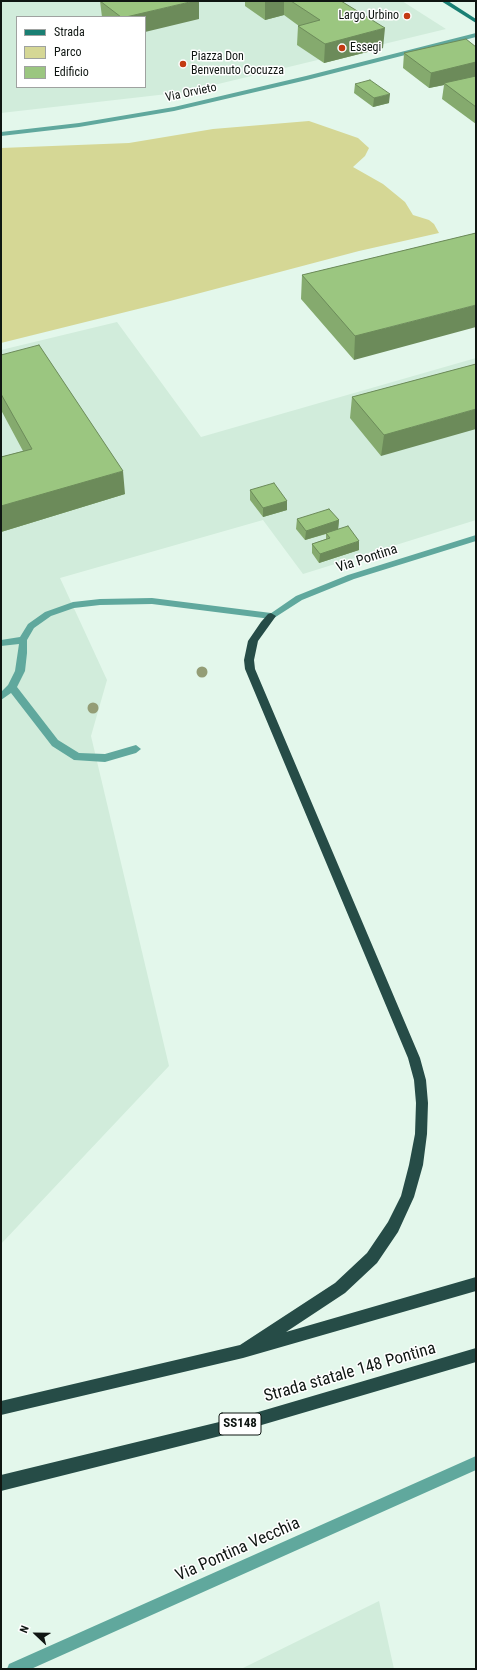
<!DOCTYPE html>
<style>
body{margin:0}
#map{position:relative;width:477px;height:1670px;overflow:hidden;background:#e3f7eb;font-family:"Roboto Condensed",sans-serif}
canvas{display:block}
.frame{position:absolute;inset:0;border:2px solid #0f1612;pointer-events:none}
.legend{position:absolute;left:16px;top:16px;width:130px;height:72px;box-sizing:border-box;background:#fff;border:1px solid #9fa2a0;margin:0;padding:5px 7px;list-style:none;font-size:12px;color:#0f1612}
.legend li{display:flex;align-items:center;gap:8px;height:20px}
.legend b{width:20px;border:1px solid #9fa2a0}
.north{position:absolute;left:16px;top:1614px;width:40px;height:40px;-webkit-text-stroke:3px #fff;paint-order:stroke;rotate:292deg;font-size:11px;font-weight:700;line-height:16px;text-align:center;color:#0f1612}
.north::after{content:'';display:block;margin:auto;width:14px;height:18px;background:#0f1612;clip-path:polygon(50% 0,100% 100%,50% 72%,0 100%)}
</style>
<div id="map">
<canvas width="477" height="1670"></canvas>
<div class="frame"></div>
<ul class="legend">
<li><b style="height:5px;background:#197f73"></b>Strada</li>
<li><b style="height:11px;background:#d5d795"></b>Parco</li>
<li><b style="height:11px;background:#9bc680"></b>Edificio</li>
</ul>
<div class="north">N</div>
</div>
<script>
const ctx = document.querySelector('canvas').getContext('2d');
ctx.lineJoin = 'round';
function paint(path, color) { ctx.fillStyle = color; ctx.fill(path, 'evenodd'); }
const shape = rows => new Path2D(rows.map(r => 'M' + r).join(''));
function strokePath(path, color, width, dash) { ctx.strokeStyle = color; ctx.lineWidth = width; ctx.lineCap = dash ? 'butt' : 'round'; ctx.setLineDash(dash || []); ctx.stroke(path); }
function label(font, color, halo, rows, align = 'center') {
  ctx.font = font + ' "Roboto Condensed",sans-serif'; ctx.lineWidth = 3; ctx.setLineDash([]); ctx.textBaseline = 'middle'; ctx.strokeStyle = halo; ctx.fillStyle = color; for (const [text, x, y, turn = 0] of rows) {
    ctx.save(); ctx.translate(x, y); ctx.rotate((+turn || 0) * Math.PI / 180); ctx.textAlign = isNaN(turn) ? turn : align; if (halo) ctx.strokeText(text, 0, 0); ctx.fillText(text, 0, 0); ctx.restore();
  }
}
paint(shape([
 [1,1,402,1,446,29,185,92,1,113],
 [17,17,145,17,145,87,17,87],
 [117,322,201,437,476,358,476,520,303,574,263,520,60,578,107,680,91,736,169,1066,1,1244,1,350],
 [379,1601,394,1669,241,1669]
]), '#d1ecdb');
paint(shape([
 [309,121,358,138,369,148,365,156,353,167,383,184,405,202,413,215,429,220,434,224,439,233,359,251,170,301,1,343,1,148,129,143,213,129]
]), '#d5d795');
paint(shape([
 [152,598,271,613,275,616,271,619,152,604,100,605,74,608,51,616,34,628,27,640,27,653,25,671,17,687,58,740,79,753,105,754,136,745,141,749,136,753,105,762,74,760,52,746,11,693,1,700,1,692,8,685,15,671,19,644,1,646,1,640,20,637,28,624,45,612,73,602,100,599,152,598]
]), '#60a89d');
paint(shape([
 [476,33,476,37,307,80,174,111,79,127,1,136,1,132,79,123,174,107,306,76,476,33]
]), '#60a89d');
paint(shape([
 [476,535,476,541,354,579,302,600,274,618,268,618,267,616,296,596,348,575,476,535],
 [476,1456,476,1470,31,1669,7,1669,9,1664,476,1456]
]), '#60a89d');
paint(shape([
 [441,1,448,1,476,19,476,23,441,1]
]), '#197f73');
paint(shape([
 [271,613,276,616,258,641,254,660,255,669,420,1058,426,1080,428,1103,427,1134,423,1165,414,1197,398,1232,377,1263,345,1293,286,1332,476,1277,476,1291,243,1358,1,1415,1,1401,240,1345,335,1283,367,1253,388,1222,401,1196,409,1165,415,1134,416,1103,414,1080,408,1058,245,669,244,660,248,641,261,622,268,614,271,613],
 [476,1348,476,1362,248,1429,1,1491,1,1475,248,1415,476,1348]
]), '#264c47');
ctx.fillStyle = '#949d76';
for (const [x, y] of [
 [202,672],
 [93,708]
]) { ctx.beginPath(); ctx.arc(x, y, 5.5, 0, 2 * Math.PI); ctx.fill(); }
paint(shape([
 [100,1,199,19,145,17,102,17],
 [245,1,341,1,383,48,324,63,297,45,298,26,299,26,284,15,265,20,245,6],
 [476,47,476,124,442,99,444,85,429,88,403,68,404,53],
 [355,84,389,103,373,107,354,93],
 [476,233,354,360,301,299,302,275],
 [1,355,125,494,1,532,1,457,23,451,1,410],
 [476,364,381,456,350,418,352,397],
 [250,490,287,501,287,510,263,517,250,500],
 [297,519,339,520,338,529,359,550,319,563,312,553,312,544,326,539,326,534,305,540,296,529]
]), '#85aa6e');
paint(shape([
 [194,1,199,1,199,19,145,32,145,17,126,17],
 [265,1,284,1,284,15,265,20],
 [385,28,383,48,324,63,325,44],
 [476,62,476,77,444,83,444,85,429,88,431,73],
 [390,94,389,103,373,107,374,98],
 [476,305,476,327,354,360,355,336],
 [476,409,476,429,381,456,384,435],
 [123,471,125,494,1,532,1,506],
 [287,501,287,510,263,517,263,508],
 [339,520,338,530,305,540,306,531],
 [359,541,359,550,319,563,320,554]
]), '#6c8b5a');
const building = shape([
 [100,1,194,1,126,17,121,17,100,1],
 [291,1,341,1,385,28,325,44,298,26,320,20,291,1],
 [466,39,476,47,476,62,431,73,404,53,466,39],
 [476,76,476,107,444,83,476,76],
 [370,80,390,94,374,98,355,84,370,80],
 [476,233,476,305,355,336,302,275,476,233],
 [39,345,123,471,1,506,1,457,32,449,1,394,1,355,39,345],
 [476,364,476,409,384,435,352,397,476,364],
 [274,483,287,501,263,508,250,490,274,483],
 [329,509,339,520,306,531,297,519,329,509],
 [348,526,359,541,320,554,312,544,330,538,326,533,348,526]
]);
paint(building, '#9bc680');
strokePath(building, '#6c8b5a', 1);
for (const [x, y, r, color] of [
 [407,16,4,"#c33a12"],
 [342,48,4,"#c33a12"],
 [183,64,4,"#c33a12"]
]) { const dot = new Path2D(); dot.arc(x, y, r, 0, 2 * Math.PI); ctx.fillStyle = color; ctx.fill(dot); strokePath(dot, '#fff', 1.5); }
label('12px', '#0f1612', '#fff', [
 ["Largo Urbino",399,16,"right"],
 ["Essegi",350,48],
 ["Piazza Don",191,57],
 ["Benvenuto Cocuzza",191,71]
], 'left');
label('12px', '#0f1612', '#fff', [
 ["Via Orvieto",191,93,-12]
]);
for (const [x, y, w] of [
 [240,1424,42]
]) { const box = new Path2D(); box.roundRect(x - w / 2, y - 11, w, 22, 3); ctx.fillStyle = '#fff'; ctx.fill(box); strokePath(box, '#0f1612', 1); }
label('bold 13px', '#0f1612', null, [
 ["SS148",240,1424]
]);
label('14px', '#0f1612', '#fff', [
 ["Via Pontina",367,559,-18]
]);
label('17px', '#0f1612', '#fff', [
 ["Strada statale 148 Pontina",350,1373,-16],
 ["Via Pontina Vecchia",238,1550,-24]
]);
</script>
